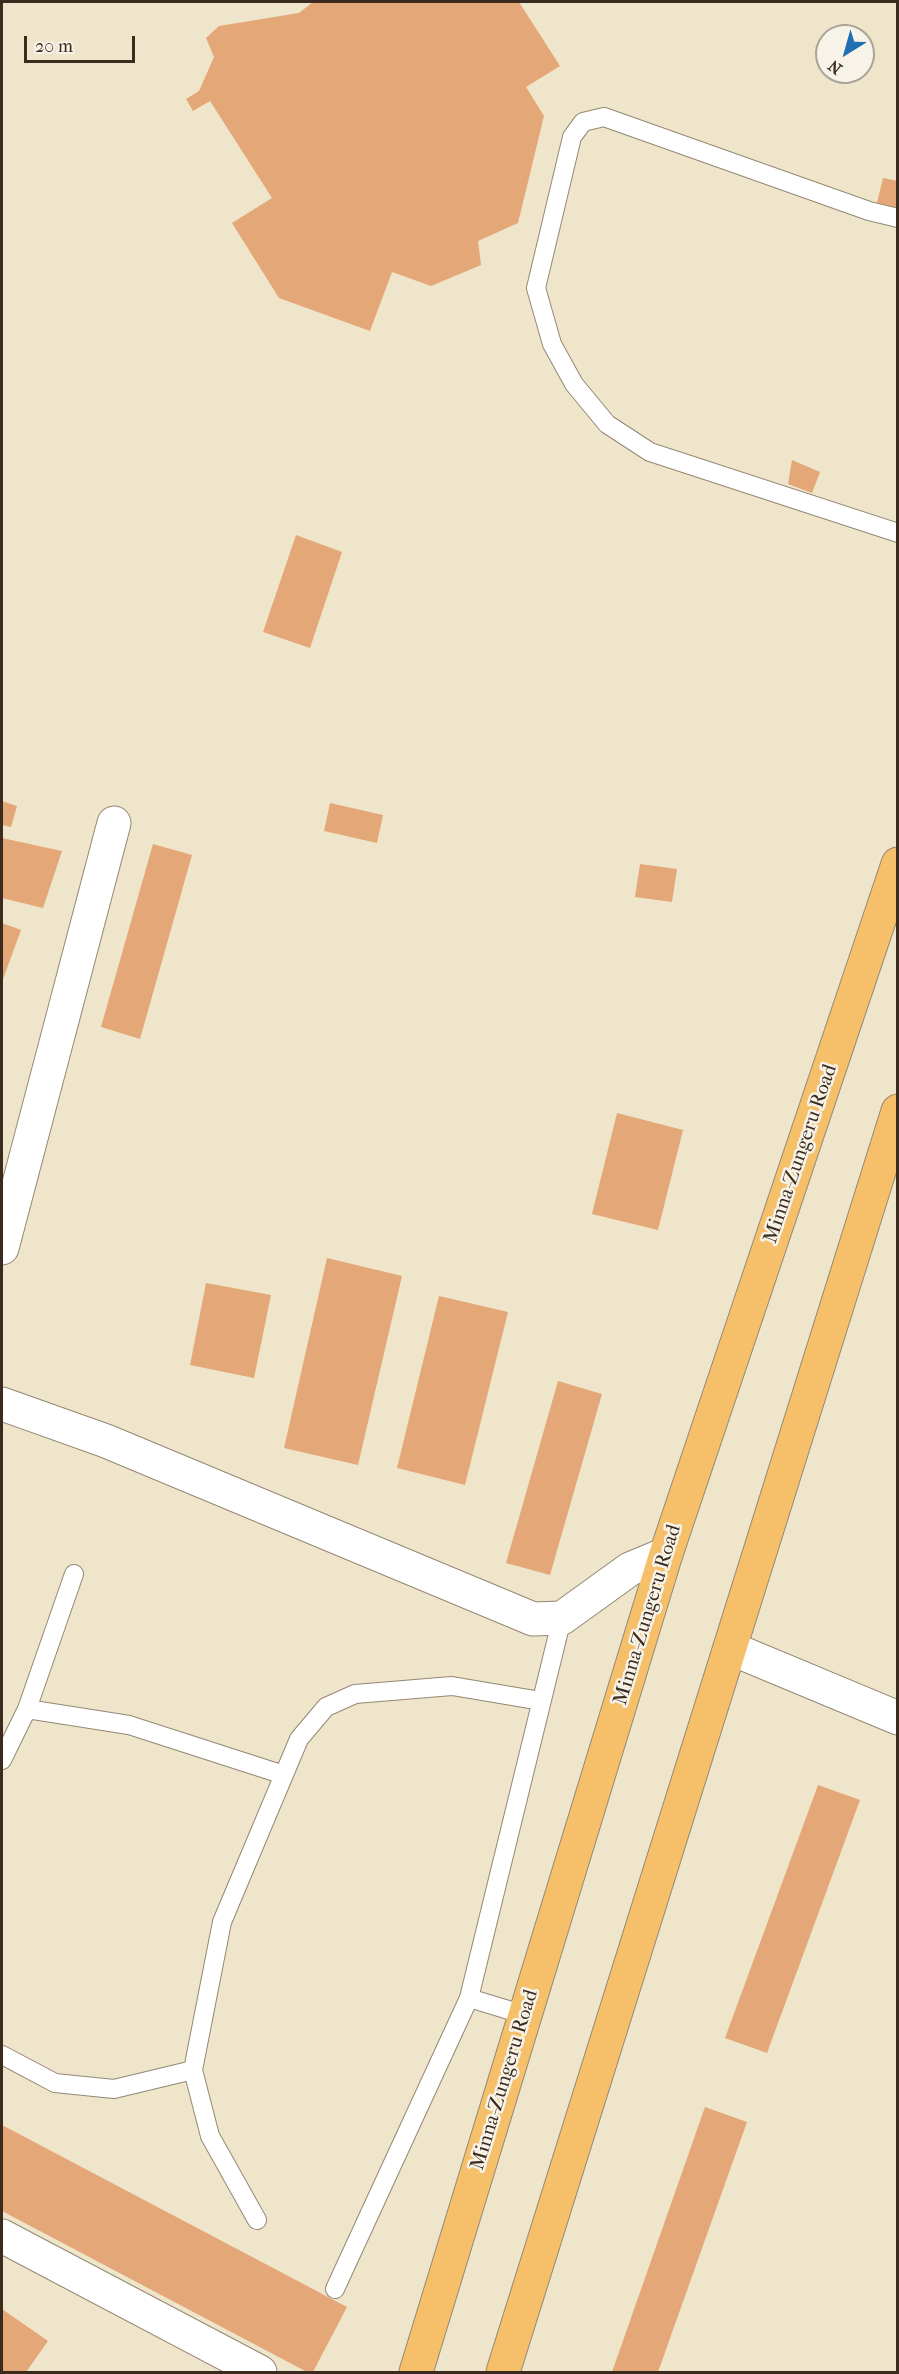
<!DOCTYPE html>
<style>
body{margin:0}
#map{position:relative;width:899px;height:2374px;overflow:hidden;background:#eee5ca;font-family:"IM FELL French Canon",serif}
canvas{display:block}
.frame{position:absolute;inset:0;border:3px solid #3b2a1e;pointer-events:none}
.north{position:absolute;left:815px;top:24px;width:60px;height:60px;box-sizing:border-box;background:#f7f3e8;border:2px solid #aca397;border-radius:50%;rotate:217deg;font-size:16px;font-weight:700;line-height:24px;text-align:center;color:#3b2a1e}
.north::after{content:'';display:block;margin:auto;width:21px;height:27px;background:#1f6fb2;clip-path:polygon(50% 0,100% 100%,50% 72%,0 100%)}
.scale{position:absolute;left:24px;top:36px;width:111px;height:27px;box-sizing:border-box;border:3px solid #3b2a1e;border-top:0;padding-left:8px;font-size:18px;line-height:21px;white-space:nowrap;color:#3b2a1e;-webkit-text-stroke:4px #f7f3e8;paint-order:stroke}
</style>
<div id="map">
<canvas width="899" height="2374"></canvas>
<div class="frame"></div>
<div class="north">N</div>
<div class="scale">20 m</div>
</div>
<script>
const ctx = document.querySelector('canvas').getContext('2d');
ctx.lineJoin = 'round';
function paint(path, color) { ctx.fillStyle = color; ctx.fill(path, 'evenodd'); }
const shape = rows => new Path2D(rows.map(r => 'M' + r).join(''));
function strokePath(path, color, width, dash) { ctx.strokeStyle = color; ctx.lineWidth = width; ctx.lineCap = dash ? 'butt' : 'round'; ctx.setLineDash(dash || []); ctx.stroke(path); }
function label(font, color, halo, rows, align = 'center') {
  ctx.font = font + ' "IM FELL French Canon",serif'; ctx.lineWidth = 5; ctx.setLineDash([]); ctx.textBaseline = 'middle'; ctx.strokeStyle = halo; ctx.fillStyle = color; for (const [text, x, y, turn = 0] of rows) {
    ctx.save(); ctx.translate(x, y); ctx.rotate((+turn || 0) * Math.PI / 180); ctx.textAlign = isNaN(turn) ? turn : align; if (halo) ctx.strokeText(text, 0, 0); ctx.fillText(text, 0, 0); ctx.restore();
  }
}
paint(shape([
 [313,2,519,2,560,66,526,87,544,116,518,223,478,241,481,265,431,286,392,272,370,331,279,298,232,223,272,198,210,101,193,111,186,99,199,91,214,57,206,38,219,26,299,13],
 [883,178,898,181,898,208,877,203],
 [792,460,820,472,812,493,788,484],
 [296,535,342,552,310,648,263,632],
 [2,801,17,806,11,827,2,825],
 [330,803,383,815,377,843,324,831],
 [2,838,62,851,43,908,2,898],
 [153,844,192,855,140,1039,101,1027],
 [640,864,677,869,672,902,635,897],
 [2,923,21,930,2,982],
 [617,1113,683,1130,658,1230,592,1214],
 [327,1258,402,1276,358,1465,284,1448],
 [206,1283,271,1295,254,1378,190,1365],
 [439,1296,508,1312,465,1485,397,1468],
 [558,1381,602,1394,550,1575,506,1563],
 [818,1785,860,1800,767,2053,725,2038],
 [705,2107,747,2122,658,2372,612,2372],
 [2,2125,347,2307,313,2372,307,2372,2,2211],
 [2,2309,48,2341,26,2372,2,2372]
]), '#e4a778');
const lane = shape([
 [898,218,869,211,604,117,583,122,572,137,536,288,552,344,574,384,607,424,650,452,898,533],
 [27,1709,129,1725,284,1775],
 [2,1760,27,1709,74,1574],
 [469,1998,525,2015],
 [2,2055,55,2083,114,2089,193,2070],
 [257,2220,210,2136,193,2070,222,1922,299,1739,326,1707,355,1694,452,1686,541,1701],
 [335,2289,469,1998,562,1618]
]);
const street = shape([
 [2,1248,114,823],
 [2,1404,106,1441,533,1619,562,1618,630,1569,666,1554],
 [730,1648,898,1718],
 [2,2236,260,2372]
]);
const primary = shape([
 [416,2372,666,1554,898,864],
 [503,2372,898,1111]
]);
strokePath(lane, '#948874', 20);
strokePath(street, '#948874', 35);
strokePath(primary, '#948874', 35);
strokePath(lane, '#fff', 18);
strokePath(street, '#fff', 33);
strokePath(primary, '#f6c06b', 33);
label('20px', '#3b2a1e', '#f7f3e8', [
 ["Minna-Zungeru Road",801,1154,-71],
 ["Minna-Zungeru Road",648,1615,-73],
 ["Minna-Zungeru Road",505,2080,-73]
]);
</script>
